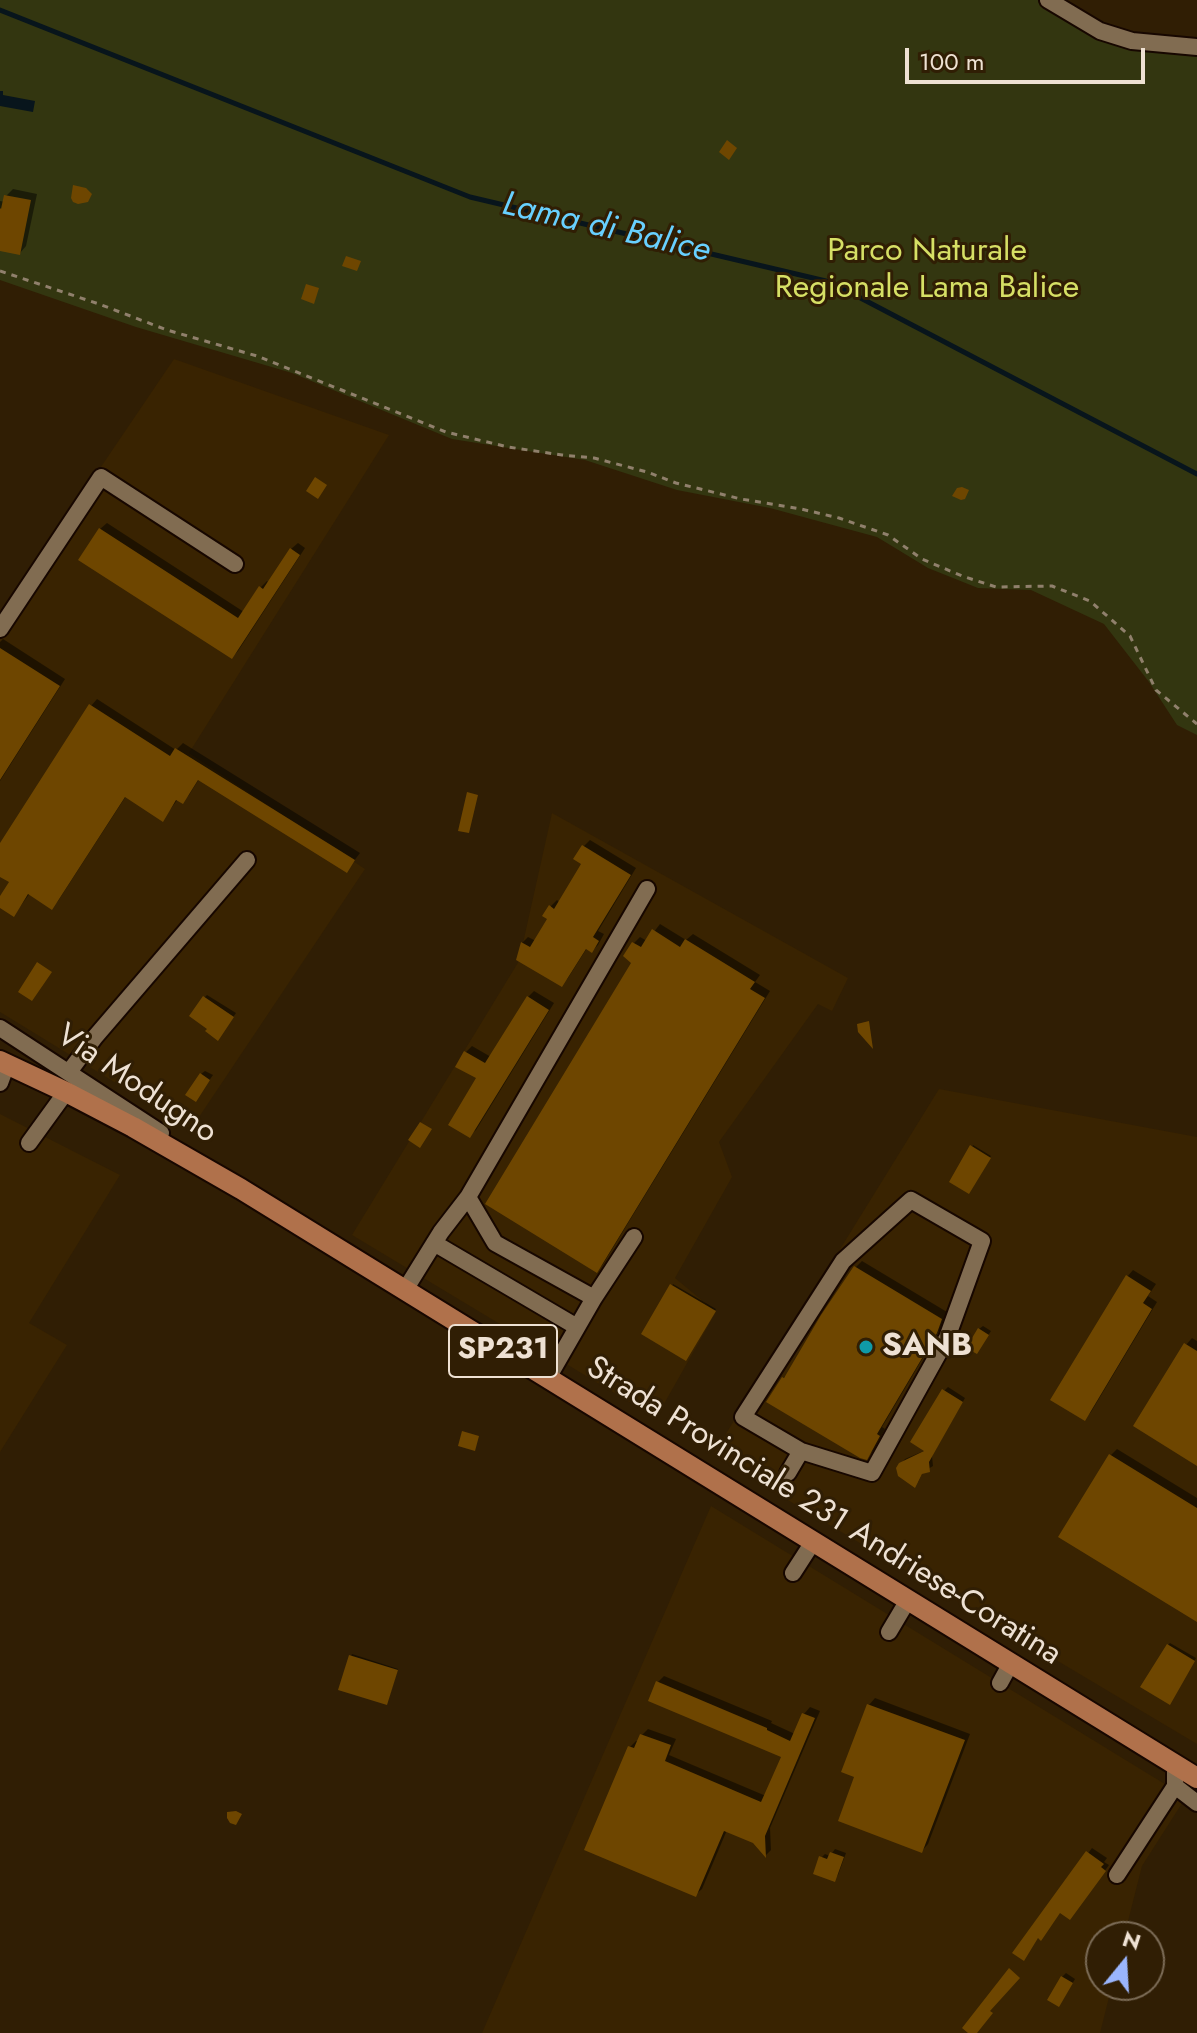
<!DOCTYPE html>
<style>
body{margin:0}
#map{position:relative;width:1197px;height:2033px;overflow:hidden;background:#301e04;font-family:Jost,sans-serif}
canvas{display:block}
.north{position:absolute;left:1085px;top:1921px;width:80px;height:80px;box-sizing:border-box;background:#301e04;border:2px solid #7c6c57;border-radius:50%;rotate:18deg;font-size:22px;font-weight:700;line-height:32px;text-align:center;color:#eee1d3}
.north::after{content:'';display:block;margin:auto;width:28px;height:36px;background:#9ab5fd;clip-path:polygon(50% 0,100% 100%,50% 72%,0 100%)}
.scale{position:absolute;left:905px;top:48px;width:240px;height:36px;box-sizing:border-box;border:4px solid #eee1d3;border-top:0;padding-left:10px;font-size:24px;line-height:28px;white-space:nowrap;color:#eee1d3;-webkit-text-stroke:6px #301e04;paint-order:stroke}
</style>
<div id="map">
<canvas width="1197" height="2033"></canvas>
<div class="north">N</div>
<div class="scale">100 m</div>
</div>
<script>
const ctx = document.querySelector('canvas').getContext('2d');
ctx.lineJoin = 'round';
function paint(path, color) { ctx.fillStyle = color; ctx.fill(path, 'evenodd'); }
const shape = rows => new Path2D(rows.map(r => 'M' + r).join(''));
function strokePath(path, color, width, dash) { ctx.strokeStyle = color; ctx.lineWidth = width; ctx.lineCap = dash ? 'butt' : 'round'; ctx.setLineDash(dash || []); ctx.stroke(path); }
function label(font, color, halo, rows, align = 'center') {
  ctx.font = font + ' Jost,sans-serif'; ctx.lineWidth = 6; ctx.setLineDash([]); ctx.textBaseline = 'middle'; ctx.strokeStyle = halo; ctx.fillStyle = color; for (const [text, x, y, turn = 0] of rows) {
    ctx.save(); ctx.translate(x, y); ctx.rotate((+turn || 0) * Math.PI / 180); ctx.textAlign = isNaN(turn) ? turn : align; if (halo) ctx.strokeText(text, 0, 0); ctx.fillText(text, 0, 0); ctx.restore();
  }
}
paint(shape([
 [174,359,389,435,189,753,365,869,191,1129,0,1012,0,616],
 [552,813,848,978,832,1011,818,1004,719,1142,732,1177,675,1278,716,1312,656,1418,352,1235,519,961],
 [939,1089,1197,1137,1197,1744,776,1493,714,1453],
 [0,1114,120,1175,29,1323,67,1345,0,1452],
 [711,1506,1186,1797,1142,1866,1124,1937,1101,1937,1101,1985,1112,1985,1100,2033,482,2033]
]), '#392301');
paint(shape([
 [0,0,1049,0,1064,9,1142,39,1197,51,1197,735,1177,725,1149,682,1104,624,1031,590,978,588,928,568,877,537,770,508,677,490,585,460,452,439,292,373,136,327,0,280]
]), '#333610');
paint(shape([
 [0,91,3,91,3,95,35,101,33,112,0,106]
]), '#08151c');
paint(shape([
 [13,189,37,194,26,246,20,253,0,249,0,201,5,202,6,196],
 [107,523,244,612,260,588,267,581,269,583,291,549,298,543,305,548,238,651,232,657,100,529],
 [3,639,65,679,0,781,0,642],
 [97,699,176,750,183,743,360,853,347,870,199,779,189,795,182,802,178,799,163,819,126,796,58,901,52,907,30,893,14,915,0,906,0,899,11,882,0,874,0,847,91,706],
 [590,840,636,868,598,931,604,934,598,945,592,951,587,948,568,978,562,985,518,959,522,943,528,937,536,941,550,919,551,906,557,900,560,903,584,863,584,846],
 [660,924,686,940,693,934,760,975,755,982,770,991,603,1264,597,1271,634,963,634,943,640,937,647,941],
 [534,991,554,1003,476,1130,469,1136,479,1078,465,1053,472,1046,491,1057,528,997],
 [207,995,236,1013,221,1035,204,998],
 [205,1071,213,1075,199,1095,201,1074],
 [973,1145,991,1156,970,1190,972,1147],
 [862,1261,947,1312,943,1324,882,1427,885,1429,873,1451,866,1458,783,1378,790,1372,856,1267],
 [1133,1270,1156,1284,1148,1296,1157,1302,1091,1412,1084,1419,1127,1277],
 [673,1284,716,1309,687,1357,644,1334],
 [983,1326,991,1331,977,1352,979,1329],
 [1192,1338,1197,1341,1197,1464,1186,1345],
 [948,1387,965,1398,932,1456,933,1466,923,1472,918,1482,901,1464,905,1459,926,1450,944,1391],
 [1117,1449,1197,1498,1197,1620,1111,1455],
 [1170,1643,1196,1658,1172,1700,1168,1645],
 [352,1654,398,1669,388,1701,351,1656],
 [664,1676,772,1721,771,1723,795,1734,804,1714,810,1707,820,1711,770,1828,771,1850,766,1855,755,1842,727,1830,702,1889,695,1895,630,1747,636,1741,639,1742,642,1735,648,1729,676,1739,669,1755,766,1796,783,1756,650,1700,658,1682],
 [875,1698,970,1734,928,1844,922,1851,857,1776,869,1705],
 [1092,1848,1107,1858,1104,1862,1109,1865,1074,1913,1061,1911,1039,1937,1015,1952],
 [835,1849,846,1853,838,1875,834,1879,821,1858,825,1854,830,1856],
 [1101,1945,1101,1966,1100,1968,1090,1964],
 [1066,1973,1075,1979,1062,2001,1062,1977]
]), '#0007');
strokePath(shape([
 [0,10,470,197,830,282,1197,474]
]), '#08151c', 5);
paint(shape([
 [727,140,737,148,729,160,719,152],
 [73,185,86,188,92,194,88,202,78,204,73,202,71,198],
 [4,195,31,200,20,255,0,251,0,208,1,209],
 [346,256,361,261,357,271,342,266],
 [306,284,319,288,314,304,301,299],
 [315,477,327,485,318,499,306,491],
 [962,487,969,490,965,499,961,500,952,496,957,488],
 [99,528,238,618,259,586,263,589,290,548,300,555,232,659,78,560],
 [0,648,60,686,0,780],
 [89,704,170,756,175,748,355,860,347,873,198,780,183,804,176,800,163,822,125,797,52,910,28,894,14,917,0,908,0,896,9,882,0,877,0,843],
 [467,792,478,795,469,833,458,831],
 [582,845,631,875,593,937,599,941,592,953,586,949,562,987,516,960,521,942,530,947,547,919,542,916,549,905,554,909,581,864,573,859],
 [652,929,680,947,685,939,729,966,755,982,750,989,765,998,597,1273,485,1204,631,963,623,956,632,942,641,947],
 [37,962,52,972,32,1001,18,992],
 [203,996,234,1017,218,1041,205,1031,207,1029,189,1016],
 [527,996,549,1010,470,1138,448,1125,476,1078,455,1067,464,1051,485,1063],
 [869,1021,873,1049,858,1032,857,1024],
 [200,1073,210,1080,196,1102,185,1095],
 [420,1122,432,1129,420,1148,408,1140],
 [970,1145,991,1158,969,1194,949,1182],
 [854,1266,942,1319,937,1333,877,1434,880,1436,867,1460,860,1458,766,1402,782,1377,784,1378,821,1315],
 [1126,1275,1151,1291,1143,1303,1152,1309,1085,1421,1050,1400],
 [670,1284,716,1311,686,1361,641,1334],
 [978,1328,989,1335,977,1354,966,1348],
 [1184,1343,1197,1351,1197,1466,1133,1426],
 [942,1389,963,1402,929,1462,930,1472,922,1474,915,1488,898,1476,896,1468,899,1463,924,1451,910,1442],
 [462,1431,479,1436,475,1451,458,1446],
 [1109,1454,1197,1508,1197,1622,1058,1537],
 [1167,1644,1195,1661,1170,1705,1140,1687],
 [349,1655,398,1670,387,1705,338,1690],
 [656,1681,767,1728,767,1730,790,1741,802,1713,815,1718,765,1836,766,1858,753,1843,724,1831,696,1897,584,1850,628,1746,634,1748,640,1734,671,1745,665,1761,761,1802,781,1757,648,1701],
 [867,1704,965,1740,922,1853,838,1821,854,1777,841,1772],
 [236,1811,242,1814,236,1825,230,1823,227,1818,227,1812],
 [1086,1851,1104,1864,1101,1867,1106,1871,1070,1920,1060,1913,1041,1941,1038,1938,1024,1961,1012,1953],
 [830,1852,844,1857,835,1882,813,1874,819,1856,827,1859],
 [1009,1968,1020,1978,990,2011,993,2013,977,2033,968,2033,962,2028],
 [1061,1976,1073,1983,1059,2007,1047,2000]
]), '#6e4600');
const minor = shape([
 [1048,0,1100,31,1132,41,1197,47],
 [0,629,101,477,235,564],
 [0,1028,161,1133],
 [69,1072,95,1037,247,860],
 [0,1083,7,1064],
 [29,1143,66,1092],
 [434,1243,577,1327],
 [405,1290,441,1232,468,1197],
 [594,1298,634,1237],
 [548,1378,594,1298,495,1243,468,1197,647,889],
 [788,1473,801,1451,743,1417,843,1261,911,1200,982,1241,947,1338,872,1473,801,1451],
 [793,1573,813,1542],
 [889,1632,908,1600],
 [1000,1683,1011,1663],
 [1175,1786,1197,1803],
 [1117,1875,1175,1786,1175,1764]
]);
const major = shape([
 [0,1061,66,1092,133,1127,241,1189,1197,1778]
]);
strokePath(minor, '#170700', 20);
strokePath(major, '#170700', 24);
strokePath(shape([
 [0,271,99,304,167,330,257,356,446,432,508,447,562,455,594,458,647,472,676,483,741,499,801,509,839,518,888,535,922,559,962,576,996,587,1052,586,1090,601,1130,636,1156,690,1197,724]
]), '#90806c', 3, [6, 6]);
strokePath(minor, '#816c51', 16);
strokePath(major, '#b0714b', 20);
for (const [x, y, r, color] of [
 [866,1347,8,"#0f9aa8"]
]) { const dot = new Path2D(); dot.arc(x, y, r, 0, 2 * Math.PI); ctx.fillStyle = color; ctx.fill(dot); strokePath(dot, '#301e04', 3); }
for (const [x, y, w] of [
 [503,1351,108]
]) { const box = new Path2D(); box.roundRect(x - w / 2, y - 26, w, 52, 6); ctx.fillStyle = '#301e04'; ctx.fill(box); strokePath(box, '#eee1d3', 2); }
label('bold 30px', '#eee1d3', null, [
 ["SP231",503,1351]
]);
label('32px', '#d6df65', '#301e04', [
 ["Parco Naturale",927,252],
 ["Regionale Lama Balice",927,289]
]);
label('32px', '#eee1d3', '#301e04', [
 ["Via Modugno",136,1085,34],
 ["Strada Provinciale 231 Andriese-Coratina",823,1512,32]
]);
label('bold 32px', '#eee1d3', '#301e04', [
 ["SANB",882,1347]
], 'left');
label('italic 34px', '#68d0ff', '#301e04', [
 ["Lama di Balice",606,229,13]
]);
</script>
